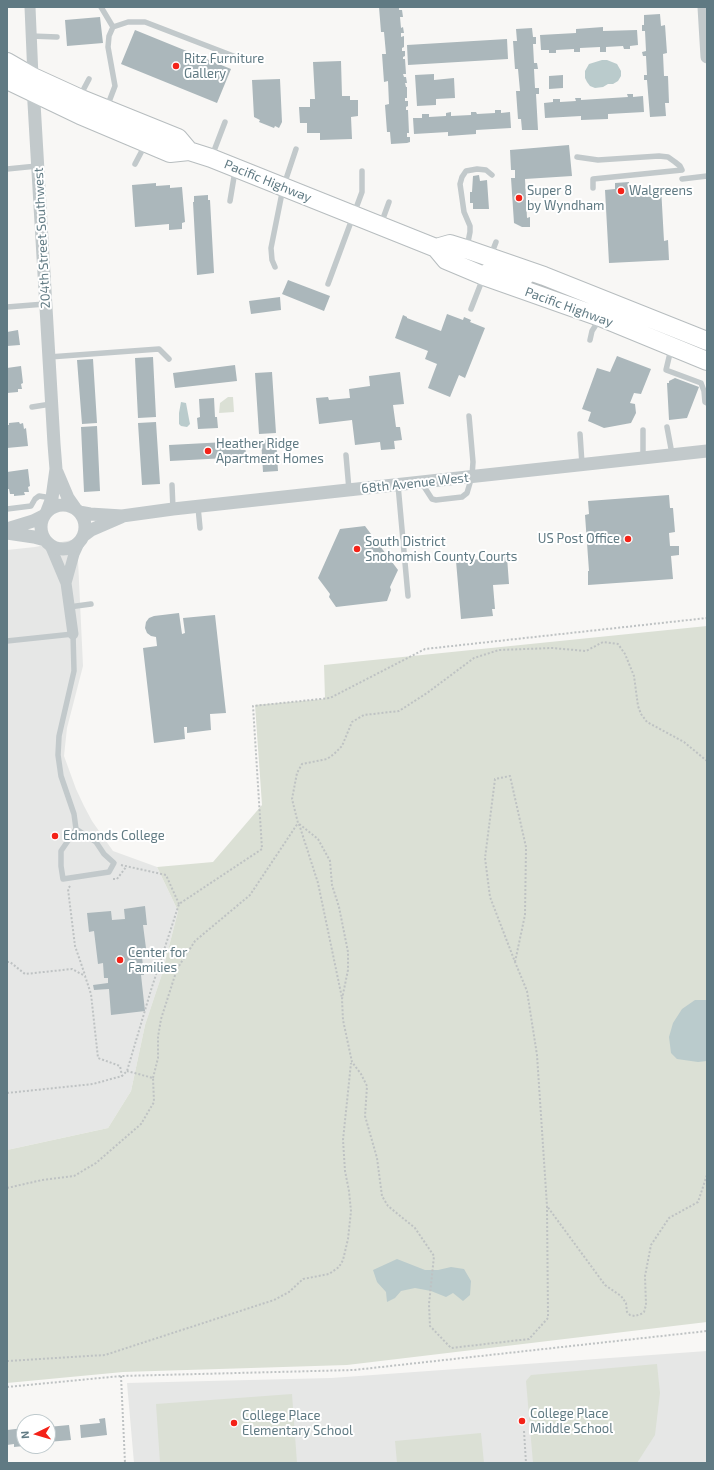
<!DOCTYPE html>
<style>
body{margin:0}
#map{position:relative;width:714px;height:1470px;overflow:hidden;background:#f8f7f5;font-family:"Exo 2",sans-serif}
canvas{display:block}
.frame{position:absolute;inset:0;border:8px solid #607a83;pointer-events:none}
.north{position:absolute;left:16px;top:1414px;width:40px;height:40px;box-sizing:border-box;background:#fff;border:1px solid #bfcacd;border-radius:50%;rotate:265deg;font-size:11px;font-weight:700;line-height:16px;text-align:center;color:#607a83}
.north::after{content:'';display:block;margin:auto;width:14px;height:18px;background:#f42218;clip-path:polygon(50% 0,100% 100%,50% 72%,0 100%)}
</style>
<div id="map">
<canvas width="714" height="1470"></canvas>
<div class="frame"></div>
<div class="north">N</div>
</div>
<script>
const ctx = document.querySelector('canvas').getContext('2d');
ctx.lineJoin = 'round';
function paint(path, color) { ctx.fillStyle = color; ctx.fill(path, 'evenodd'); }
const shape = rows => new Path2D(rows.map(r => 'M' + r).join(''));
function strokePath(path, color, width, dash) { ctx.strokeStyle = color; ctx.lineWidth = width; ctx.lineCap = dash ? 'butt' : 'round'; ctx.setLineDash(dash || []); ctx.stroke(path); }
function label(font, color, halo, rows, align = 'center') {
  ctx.font = font + ' "Exo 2",sans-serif'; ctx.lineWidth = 4; ctx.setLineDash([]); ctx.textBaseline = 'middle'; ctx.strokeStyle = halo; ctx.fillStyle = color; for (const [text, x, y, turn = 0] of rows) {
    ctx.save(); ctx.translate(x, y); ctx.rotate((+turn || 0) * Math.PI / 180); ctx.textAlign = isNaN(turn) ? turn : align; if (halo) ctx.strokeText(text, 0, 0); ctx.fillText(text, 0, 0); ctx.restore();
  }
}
paint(shape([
 [77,539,83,666,67,728,64,756,76,789,84,806,92,821,113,851,157,867,178,911,162,974,145,1025,131,1091,108,1128,7,1150,7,550,35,547],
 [707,1351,707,1463,134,1463,127,1383,331,1378]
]), '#e6e7e6');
paint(shape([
 [228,397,233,397,234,412,219,413,220,403],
 [707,626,707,1322,347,1365,123,1372,7,1383,7,1150,108,1128,131,1091,145,1025,162,974,178,911,157,867,213,862,262,805,255,705,325,699,324,665],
 [657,1364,660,1393,655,1435,637,1463,533,1463,526,1381,531,1375],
 [292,1394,297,1463,160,1463,156,1404],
 [481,1433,484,1463,397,1463,395,1441]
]), '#dbe0d5');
paint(shape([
 [602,60,607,60,617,64,621,71,621,76,618,81,613,84,608,84,603,87,595,88,590,86,587,82,585,78,585,71,589,64],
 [181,402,186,403,189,419,190,424,187,427,181,426,179,424,179,413],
 [695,1000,707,1000,707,1061,698,1062,677,1059,671,1053,669,1037,673,1023,682,1009],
 [397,1259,425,1270,438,1270,451,1267,464,1269,471,1281,470,1295,463,1301,453,1293,446,1297,431,1291,415,1288,401,1291,395,1298,387,1302,386,1292,377,1282,373,1270]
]), '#bacbcc');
paint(shape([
 [379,7,399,7,399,10,402,10,403,17,400,17,401,28,403,27,404,33,401,33,401,37,404,36,404,47,402,48,402,51,405,51,405,56,403,57,403,59,405,59,406,74,403,74,404,77,406,77,407,83,405,83,406,87,407,87,407,98,405,98,405,101,408,101,408,106,406,107,406,110,408,110,409,133,407,133,407,137,410,137,410,142,407,143,391,144,390,132,387,132,385,105,389,104,388,81,384,82,382,54,386,54,384,32,381,32],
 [660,14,661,26,665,25,667,53,663,54,664,76,668,76,669,103,665,103,666,116,650,117,647,80,644,80,644,75,647,75,646,56,643,56,642,52,646,51,645,31,642,31,642,25,644,25,644,15],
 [100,17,103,43,67,46,65,20],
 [603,27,603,31,637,30,638,45,630,46,630,49,624,49,623,46,606,47,606,52,600,52,600,47,580,48,580,52,574,52,574,49,556,50,556,53,549,53,549,50,541,50,540,35,576,33,576,29],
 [532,28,533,37,536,37,536,44,533,44,534,63,537,63,538,69,534,69,535,88,539,88,539,94,536,94,538,130,522,130,521,119,518,119,516,91,520,91,518,69,515,69,513,41,517,41,516,29],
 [135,30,231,69,217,103,121,64],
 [507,39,508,59,408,65,407,45],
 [341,61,342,96,350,96,350,100,358,100,358,116,351,117,352,139,320,140,320,133,307,133,307,123,300,123,299,107,310,107,310,99,315,99,313,62],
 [434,74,434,80,454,78,455,98,436,99,436,105,417,106,415,75],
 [563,75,563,88,549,89,549,76],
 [280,79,282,122,279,128,275,126,274,128,259,122,260,120,254,117,252,80],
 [627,94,633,94,633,97,643,96,644,112,608,114,608,119,581,120,581,116,545,118,544,103,553,102,553,99,560,99,560,102,576,101,575,98,581,98,581,100,628,97],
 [495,110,501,110,501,113,510,112,511,128,476,130,476,134,448,136,448,132,414,134,413,118,422,118,422,114,429,114,429,117,446,116,446,113,451,112,451,116,471,115,471,112,476,112,477,114,495,113],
 [569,145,572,176,525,179,527,218,530,217,530,227,522,227,514,223,511,178,515,178,515,170,511,170,510,150],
 [479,175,480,181,487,180,489,209,473,209,473,203,470,203,470,192,472,192,473,176],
 [629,182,629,188,661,187,664,241,668,240,669,260,609,263,605,190,615,189,615,183],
 [156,183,156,186,170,185,170,188,182,187,185,222,182,223,182,229,169,230,169,224,135,227,132,185],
 [208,195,208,200,210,200,214,273,197,275,193,202,194,202,194,196],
 [288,280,330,296,324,311,282,294],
 [280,297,281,310,251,314,249,301],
 [447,314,463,320,464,317,471,320,470,322,485,328,465,378,459,375,450,397,428,388,437,364,425,359,428,351,395,338,403,315,407,317,407,318,441,331],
 [18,330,20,345,7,346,7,332],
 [617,356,651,369,641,394,634,393,630,403,635,404,636,413,631,423,604,428,588,421,591,412,582,409,597,368,610,372],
 [153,357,156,417,138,418,135,358],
 [93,359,97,423,82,424,77,360],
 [235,365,237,381,175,388,173,373],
 [21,366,23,383,21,384,22,389,18,389,18,392,7,393,7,368],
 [272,372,276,433,259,434,255,373],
 [400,372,404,404,393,405,396,427,400,427,402,440,394,441,395,449,381,450,380,442,355,445,352,420,319,424,316,398,328,397,329,400,350,398,349,389,370,386,369,376],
 [675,378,699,387,687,418,669,420,667,383,669,383,669,381],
 [214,398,215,417,217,417,218,428,198,429,197,418,200,417,199,399],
 [19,422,20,424,23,423,24,429,26,428,28,446,7,448,7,425,9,425,9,423],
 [156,422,160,484,142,485,138,423],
 [97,426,100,491,84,492,81,427],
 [276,439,278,471,263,472,261,440],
 [245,441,246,457,170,461,169,445],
 [28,469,30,486,28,487,29,492,24,492,25,495,14,496,14,494,10,494,9,489,7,489,7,472],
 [669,495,670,508,673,508,675,532,669,533,670,546,679,546,679,555,671,556,673,579,588,585,588,571,589,571,585,515,589,514,588,501],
 [365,526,398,570,390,587,391,590,387,601,336,607,329,597,330,594,318,578,340,529],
 [507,557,509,584,493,585,495,609,492,609,493,616,461,619,456,561],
 [179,613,182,634,185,633,183,618,215,615,226,713,210,714,211,730,187,733,187,727,184,727,185,739,154,743,143,648,157,646,156,637,151,636,147,633,145,628,146,622,149,618,154,616],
 [145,906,147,925,143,925,147,956,142,957,144,975,141,975,145,1011,111,1015,109,989,94,990,93,985,108,983,108,978,104,978,103,963,98,964,94,931,89,932,87,913,111,911,112,920,125,919,124,909],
 [105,1418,107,1435,81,1438,80,1425,100,1423,99,1419],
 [69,1425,71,1440,48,1442,48,1427],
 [24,1428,24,1446,14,1447,14,1444,7,1445,7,1430]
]), '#abb7bb');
const primary = shape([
 [484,276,489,271,494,270,517,275,526,276]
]);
const trunk = shape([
 [7,62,33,77,79,98,178,138,189,151],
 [7,80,80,115,170,153,189,151,211,158,436,248,446,260,484,276,600,317,707,361],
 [436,248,450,244,466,249,544,276,707,341]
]);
strokePath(primary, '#b5bcbf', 19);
strokePath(trunk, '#b7bdbf', 20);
strokePath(shape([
 [707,761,684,742,647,722,641,714,638,706,634,676,625,654,618,644,603,642,586,651,552,648,499,650,474,658,427,693,399,711,364,715,352,722,342,746,334,754,327,759,302,764,297,773,292,799,298,823,318,839,330,861,332,885,339,907,348,952,348,970,342,999,343,1020,352,1062,361,1074,367,1086,365,1116,377,1158,382,1196,388,1206,415,1228,434,1256,429,1304,430,1326,451,1348,529,1339,548,1318,547,1206,605,1285,621,1296,626,1303,627,1312,630,1315,635,1316,641,1314,644,1312,646,1305,645,1276,651,1245,669,1218,698,1202,707,1175],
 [299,824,318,883,342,998],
 [121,865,166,875,179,904],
 [113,879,117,879,126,867],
 [70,886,68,889,75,946,85,975],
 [7,962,10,962,25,974,72,969,85,976,91,994,98,1058,120,1066,122,1076],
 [515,962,525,915,526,847,510,776,495,779,485,858,490,897,515,962,527,991,537,1055,547,1206],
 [153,1078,158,1058,158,1037,161,1019,177,969,195,941,250,895,298,823],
 [7,1093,93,1084,122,1076,127,1071,151,990,179,904,262,849,253,706,330,698,425,649,707,618],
 [7,1188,42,1180,74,1176,96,1163,141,1124,154,1102,153,1078,127,1071],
 [7,1361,105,1355,274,1300,289,1292,303,1279,329,1274,339,1267,343,1260,348,1239,351,1211,349,1191,345,1171,343,1140,351,1063],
 [121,1376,125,1463],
 [7,1387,121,1376,354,1370,707,1331],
 [524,1431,526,1463]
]), '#bec2c3', 2, [2, 2]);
strokePath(shape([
 [101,7,113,27,109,36,108,47,115,86,107,107],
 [113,27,128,22,145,22,236,57],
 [31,36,57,37],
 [80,96,89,79],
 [212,156,225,122],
 [577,157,598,160,659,156,668,157,675,162,680,166,682,170,593,179,593,188],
 [135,164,145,145],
 [7,169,37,166],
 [682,179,707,176],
 [230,201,235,171],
 [381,224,389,202],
 [467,247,470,232,470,226,464,212,460,184,462,177,466,171,477,169,486,170,492,175],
 [491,255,496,242],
 [275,267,272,260,271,248,283,188,296,149],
 [328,284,362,192,362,171],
 [7,307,45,304],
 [471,309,483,278],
 [590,340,592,331,599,320],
 [671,349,666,370,701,383,704,391,705,402,707,403],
 [49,357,159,349,169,359],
 [32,407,51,404],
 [667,427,672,454],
 [643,430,643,457],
 [580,434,582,464],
 [346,455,349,490],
 [421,482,432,499,436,500,462,497,467,493,472,476,473,462,469,416],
 [172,485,173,509],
 [398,485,408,596],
 [198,507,200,528],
 [7,509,31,506,35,499,39,496,52,498],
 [69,607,91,604],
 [7,641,73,634,74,671,59,736,58,755,61,776,74,814,76,829],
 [76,829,96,842,104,854,114,863,109,872,63,879,61,866,61,851,76,829]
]), '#c2c9cb', 5.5);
strokePath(shape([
 [30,7,33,77],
 [50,545,66,583,73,634],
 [66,583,74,554,80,541]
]), '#c2c9cb', 11);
strokePath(shape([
 [704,7,707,57],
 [33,86,54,444,56,469,52,498,47,511],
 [57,472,68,498,75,508],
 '41 527a22 22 0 1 1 44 0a22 22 0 1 1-44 0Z',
 [79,512,90,514,122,516,173,509,707,451],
 [7,529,33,521,43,516],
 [7,533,34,537,45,540],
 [83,536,91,530,121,517]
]), '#c2c9cb', 13);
strokePath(primary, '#fff', 17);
strokePath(trunk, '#fff', 18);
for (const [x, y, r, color] of [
 [176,66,4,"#f42218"],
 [621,191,4,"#f42218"],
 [519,198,4,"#f42218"],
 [208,451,4,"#f42218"],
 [628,539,4,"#f42218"],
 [357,549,4,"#f42218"],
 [55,836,4,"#f42218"],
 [120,960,4,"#f42218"],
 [522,1421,4,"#f42218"],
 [234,1423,4,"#f42218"]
]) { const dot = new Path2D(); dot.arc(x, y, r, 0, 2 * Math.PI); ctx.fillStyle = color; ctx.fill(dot); strokePath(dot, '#fff', 1.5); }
label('13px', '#607a83', '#fff', [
 ["Ritz Furniture",184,59],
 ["Gallery",184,74],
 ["Super 8",527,191],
 ["by Wyndham",527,206],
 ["Walgreens",629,191],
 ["Heather Ridge",216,444],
 ["Apartment Homes",216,459],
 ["US Post Office",620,539,"right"],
 ["South District",365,542],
 ["Snohomish County Courts",365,557],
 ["Edmonds College",63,836],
 ["Center for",128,953],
 ["Families",128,968],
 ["College Place",530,1414],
 ["Middle School",530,1429],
 ["College Place",242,1416],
 ["Elementary School",242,1431]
], 'left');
label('13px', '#607a83', '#fff', [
 ["Pacific Highway",268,181,22],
 ["204th Street Southwest",42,238,-93],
 ["Pacific Highway",569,307,20],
 ["68th Avenue West",415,483,-6]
]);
</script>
